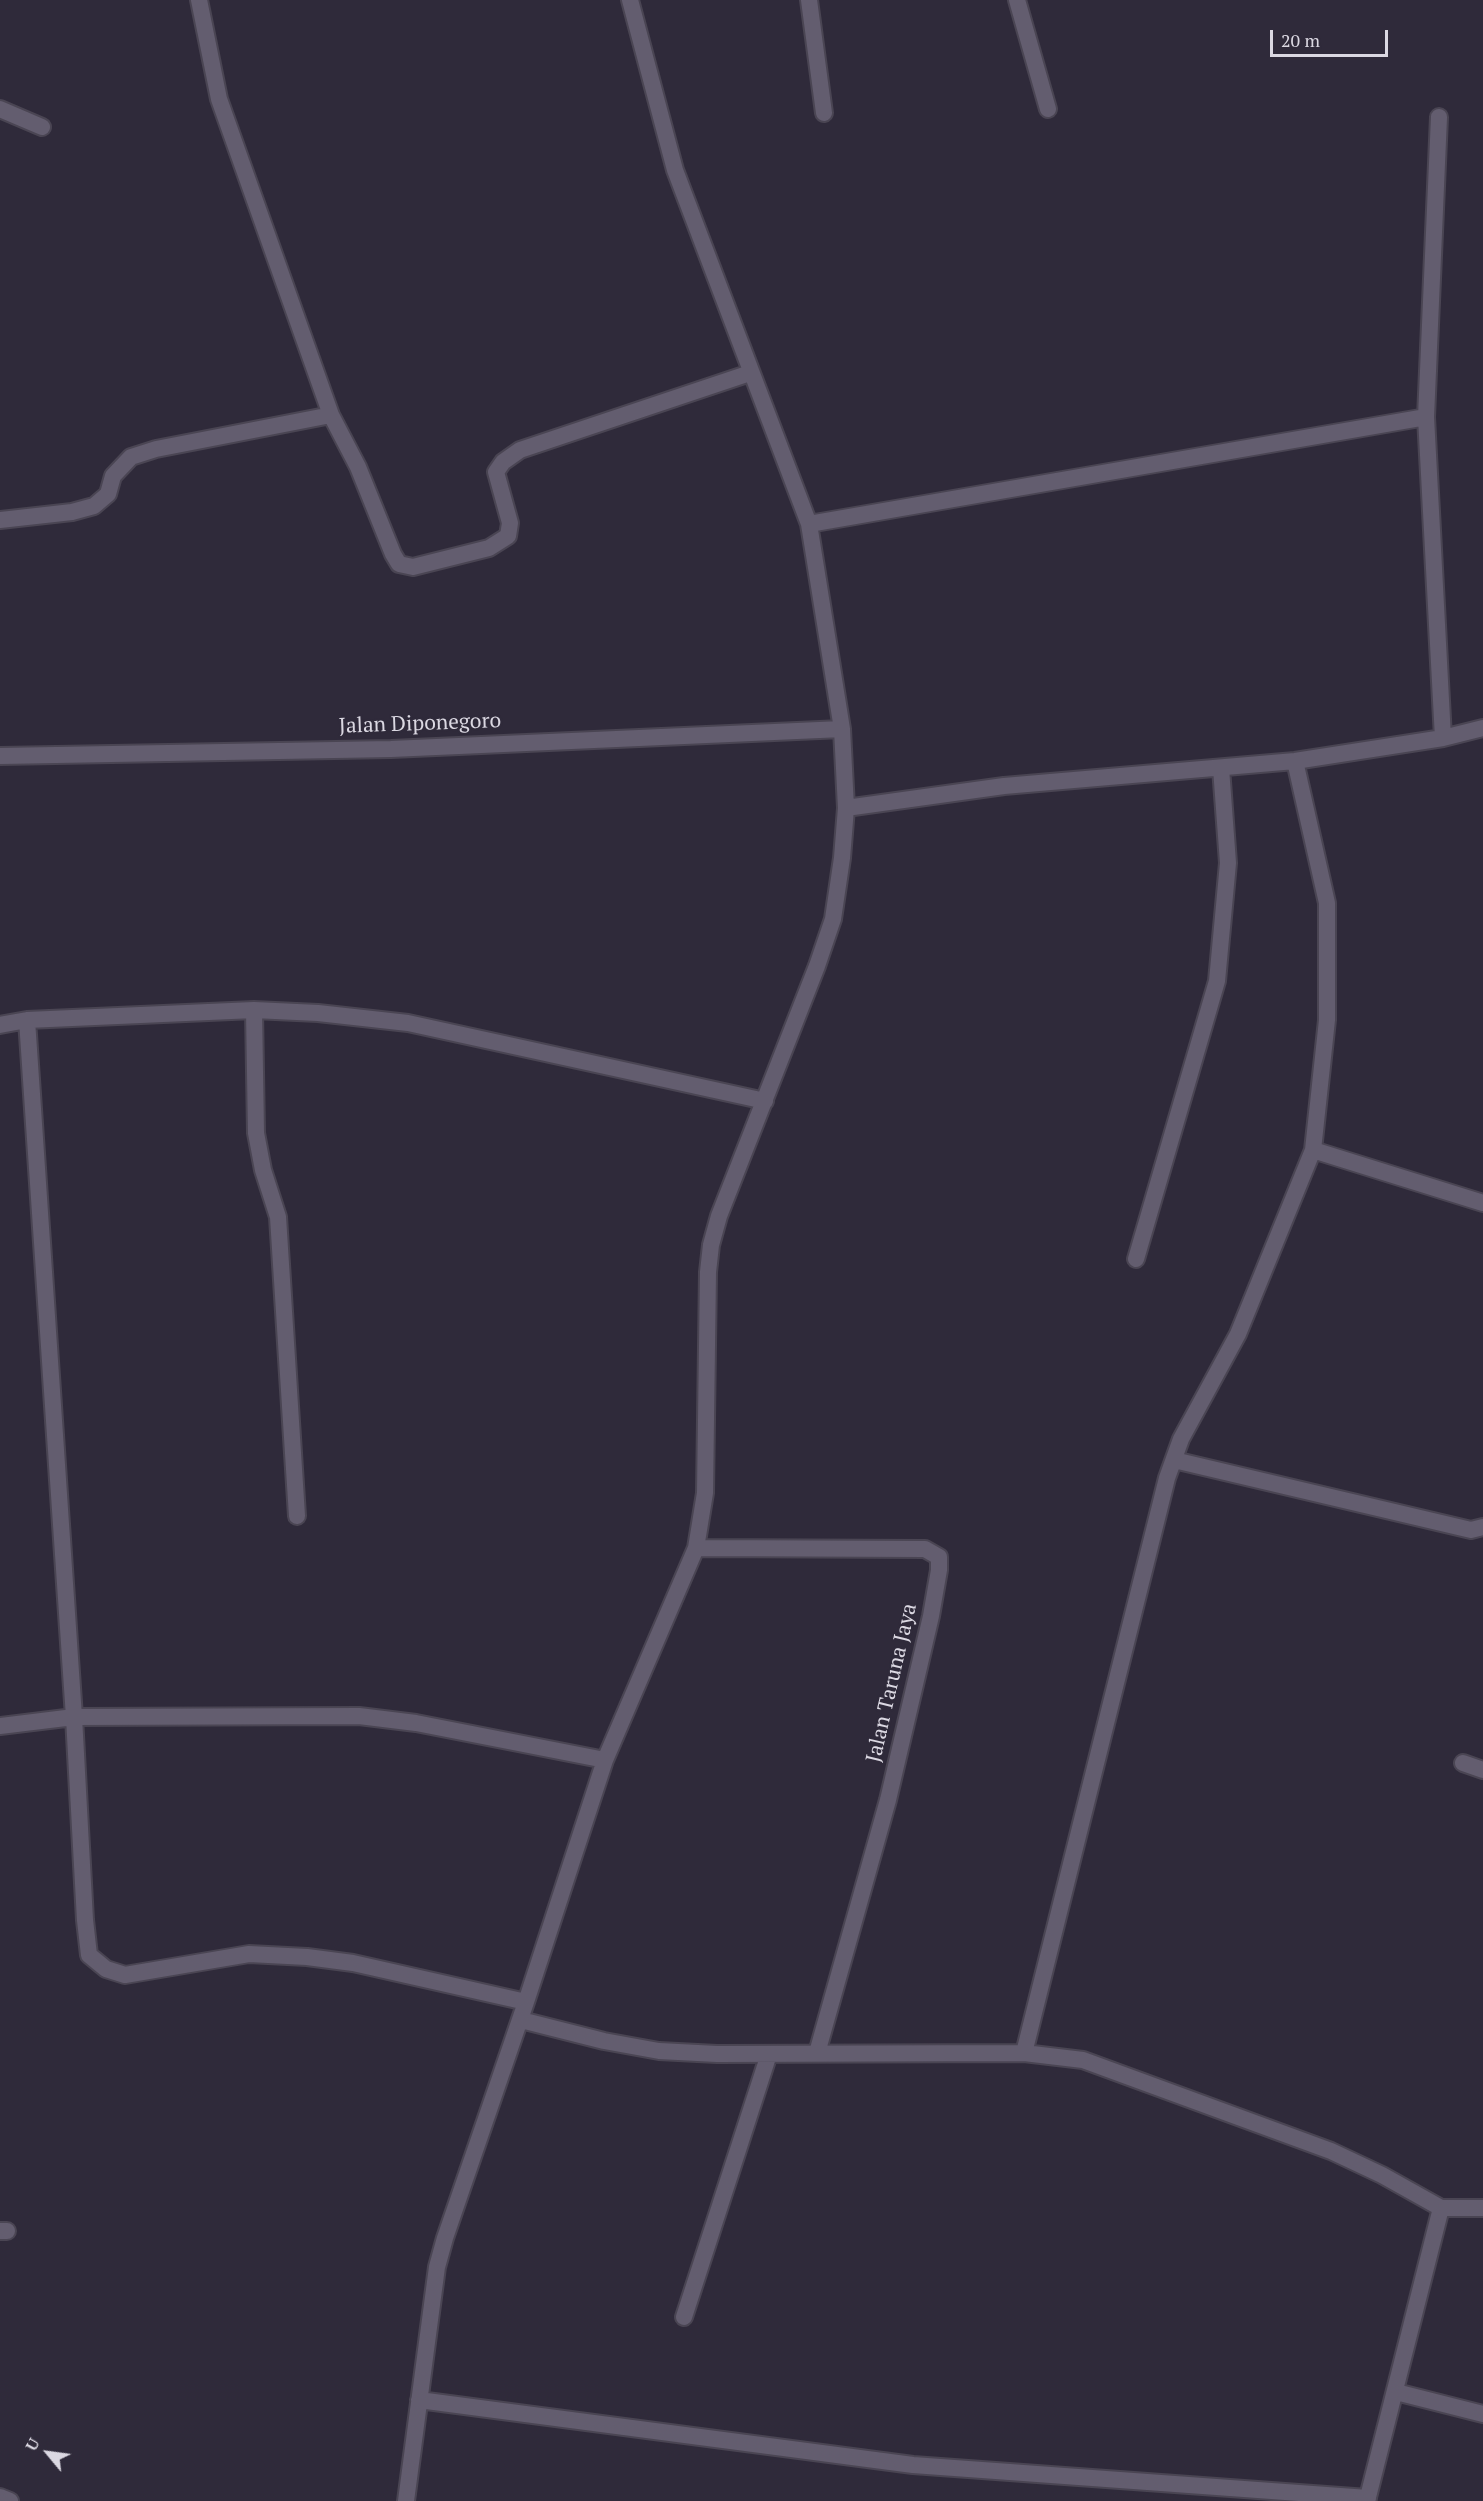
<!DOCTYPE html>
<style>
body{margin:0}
#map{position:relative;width:1483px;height:2501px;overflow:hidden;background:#2f2a3a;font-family:"PT Serif",serif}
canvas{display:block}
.north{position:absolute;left:18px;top:2423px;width:60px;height:60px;-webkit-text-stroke:4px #2f2a3a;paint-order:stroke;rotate:299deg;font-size:16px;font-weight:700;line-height:24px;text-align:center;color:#dbd8e2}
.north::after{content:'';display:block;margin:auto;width:21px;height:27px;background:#dbd8e2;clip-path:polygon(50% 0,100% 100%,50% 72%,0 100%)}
.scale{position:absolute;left:1270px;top:30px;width:118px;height:27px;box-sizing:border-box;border:3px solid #dbd8e2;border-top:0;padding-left:8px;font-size:18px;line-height:21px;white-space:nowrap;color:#dbd8e2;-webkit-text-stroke:4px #2f2a3a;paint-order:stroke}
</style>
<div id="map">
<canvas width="1483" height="2501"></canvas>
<div class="north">U</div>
<div class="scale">20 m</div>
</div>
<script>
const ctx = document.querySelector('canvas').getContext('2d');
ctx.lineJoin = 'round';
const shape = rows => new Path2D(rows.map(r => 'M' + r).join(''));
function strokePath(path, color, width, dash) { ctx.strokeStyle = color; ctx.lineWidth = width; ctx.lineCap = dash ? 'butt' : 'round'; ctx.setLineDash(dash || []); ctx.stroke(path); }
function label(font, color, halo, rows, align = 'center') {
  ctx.font = font + ' "PT Serif",serif'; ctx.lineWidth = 4.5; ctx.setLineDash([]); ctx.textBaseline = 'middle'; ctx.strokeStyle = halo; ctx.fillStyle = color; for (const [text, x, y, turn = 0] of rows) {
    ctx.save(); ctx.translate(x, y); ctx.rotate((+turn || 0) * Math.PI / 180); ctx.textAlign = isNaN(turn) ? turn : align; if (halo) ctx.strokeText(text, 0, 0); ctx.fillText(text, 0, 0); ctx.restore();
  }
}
const minor = shape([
 [199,0,219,99,331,415,358,467,393,554,399,564,413,567,489,548,508,536,510,523,496,472,503,462,520,450,750,373],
 [809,0,824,113],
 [1017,0,1048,109],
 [0,109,42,127],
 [1426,417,1439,117],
 [0,520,72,512,94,506,108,494,113,476,131,457,156,449,331,415],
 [809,524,1426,417,1443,738],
 [0,756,391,749,842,729],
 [846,808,1004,786,1295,761,1443,738,1483,728],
 [254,1010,256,1133,263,1170,278,1217,297,1516],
 [27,1020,74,1717,85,1920,89,1955,106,1969,125,1975,249,1954,307,1957,353,1963,526,2002],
 [0,1025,27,1020,254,1010,318,1013,408,1023,765,1101],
 [1313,1150,1483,1203],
 [1136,1259,1217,981,1228,863,1221,768],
 [1174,1460,1471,1530,1483,1527],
 [696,1548,925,1549,939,1557,939,1570,931,1616,888,1800,817,2053],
 [0,1726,74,1717,359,1716,416,1723,605,1760],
 [1463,1763,1483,1770],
 [521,2020,604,2041,659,2051,717,2054,1024,2053,1083,2060,1331,2151,1382,2175,1441,2208,1483,2208],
 [1024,2053,1167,1478,1181,1439,1238,1334,1313,1150,1327,1020,1327,903,1295,761],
 [0,2231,7,2231],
 [684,2317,769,2054],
 [1396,2392,1483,2414],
 [419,2400,913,2465,1368,2498],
 [0,2497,10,2501],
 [406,2501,437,2267,445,2238,526,2002,605,1760,696,1548,705,1493,708,1272,711,1245,719,1216,817,966,833,919,842,858,846,808,842,729,809,524,675,170,630,0],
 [1367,2501,1441,2208]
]);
strokePath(minor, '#4a4553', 20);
strokePath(minor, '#635d6f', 16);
label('21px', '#dbd8e2', '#2f2a3a', [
 ["Jalan Diponegoro",420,724,-2],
 ["Jalan Taruna Jaya",892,1683,-77]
]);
</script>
